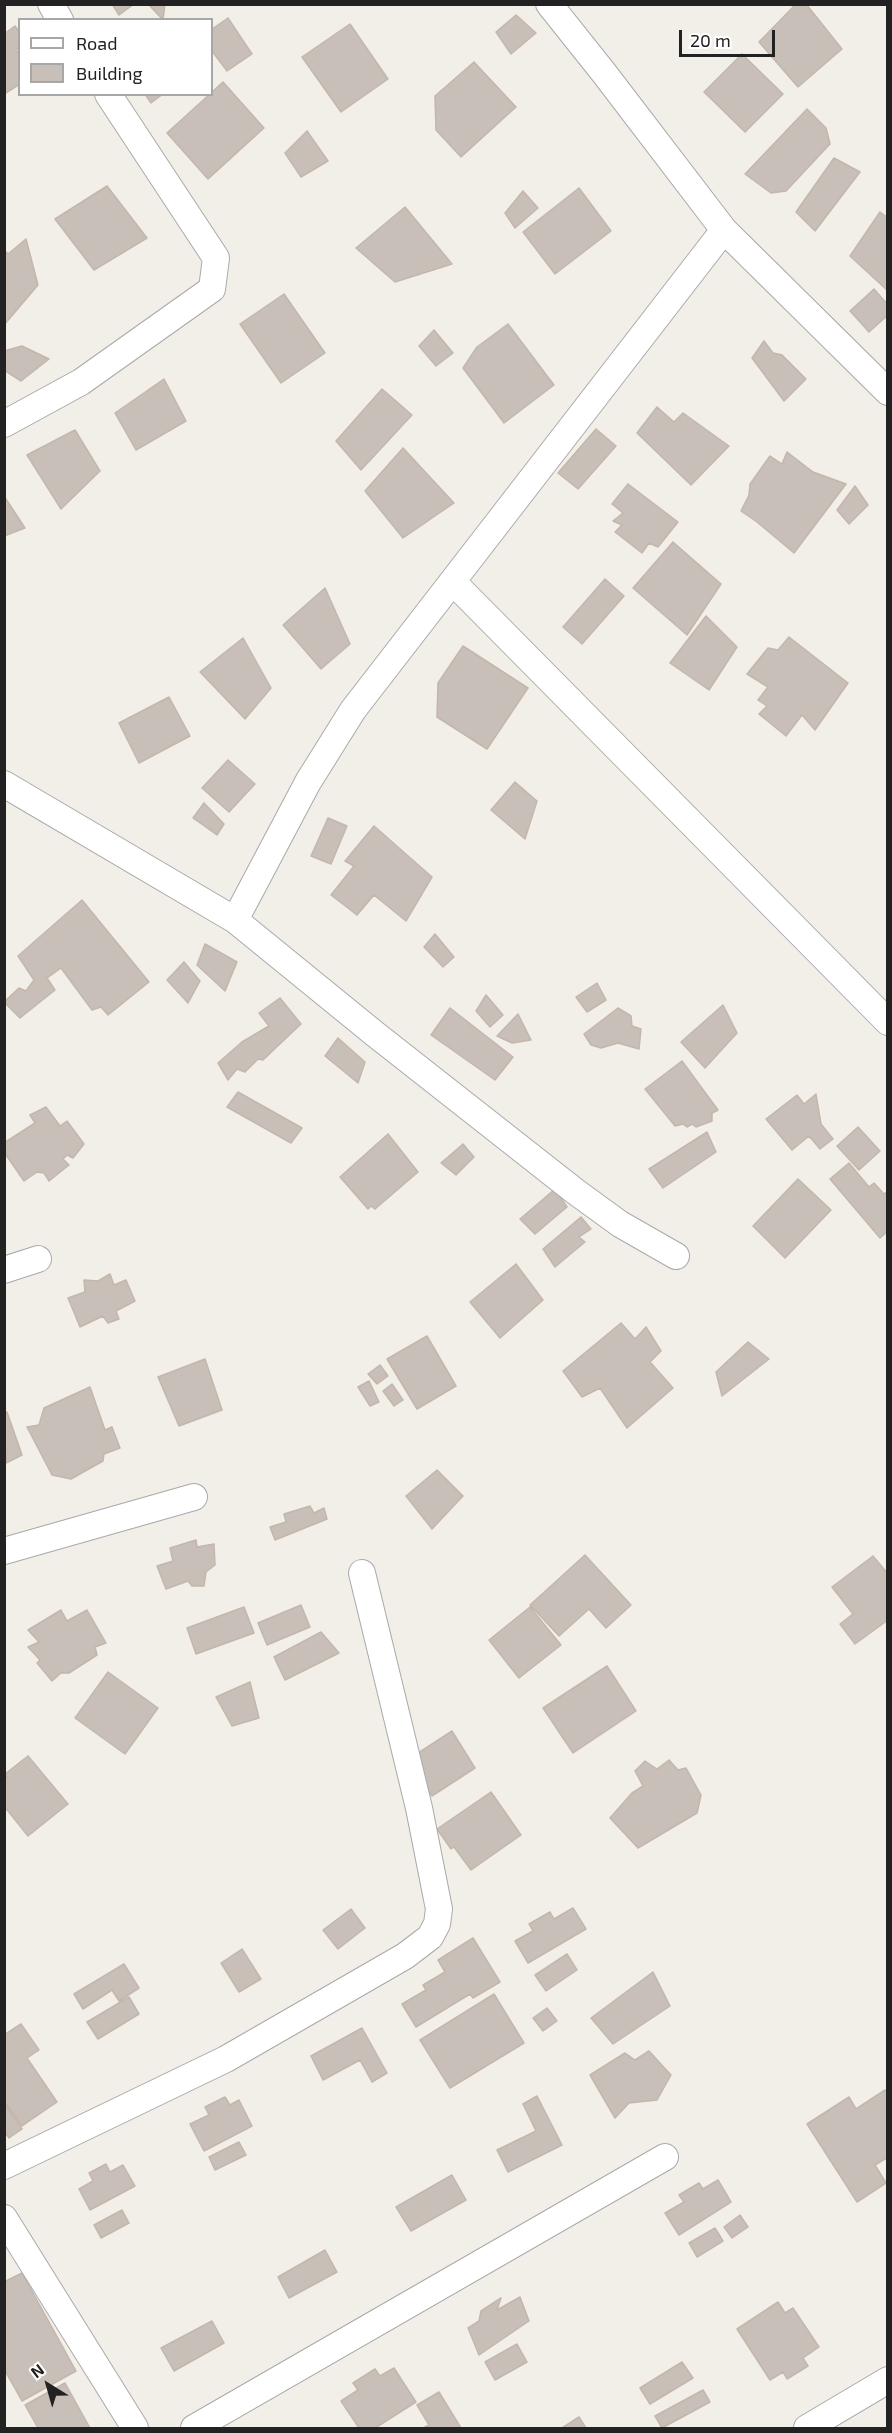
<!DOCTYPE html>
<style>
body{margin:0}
#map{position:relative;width:892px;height:2433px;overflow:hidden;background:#f2efe9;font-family:"Exo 2",sans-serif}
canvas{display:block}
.frame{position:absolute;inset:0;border:6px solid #222;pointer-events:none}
.legend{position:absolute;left:18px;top:18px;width:195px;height:78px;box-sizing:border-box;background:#fff;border:2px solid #a7a7a7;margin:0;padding:8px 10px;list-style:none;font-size:18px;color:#222}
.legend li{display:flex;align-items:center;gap:12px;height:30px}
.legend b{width:30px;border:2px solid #a7a7a7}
.north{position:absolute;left:18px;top:2355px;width:60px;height:60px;-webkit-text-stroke:4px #fff;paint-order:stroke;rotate:323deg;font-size:16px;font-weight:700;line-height:24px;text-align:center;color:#222}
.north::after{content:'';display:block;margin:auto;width:21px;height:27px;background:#222;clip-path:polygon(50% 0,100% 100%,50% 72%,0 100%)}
.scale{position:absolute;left:679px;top:30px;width:96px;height:27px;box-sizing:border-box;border:3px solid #222;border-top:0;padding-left:8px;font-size:18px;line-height:21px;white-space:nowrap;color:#222;-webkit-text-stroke:4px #fff;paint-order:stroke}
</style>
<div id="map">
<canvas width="892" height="2433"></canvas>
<div class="frame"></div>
<ul class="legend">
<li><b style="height:8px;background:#fff"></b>Road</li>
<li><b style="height:16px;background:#c7bfb8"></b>Building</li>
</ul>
<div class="north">N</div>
<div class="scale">20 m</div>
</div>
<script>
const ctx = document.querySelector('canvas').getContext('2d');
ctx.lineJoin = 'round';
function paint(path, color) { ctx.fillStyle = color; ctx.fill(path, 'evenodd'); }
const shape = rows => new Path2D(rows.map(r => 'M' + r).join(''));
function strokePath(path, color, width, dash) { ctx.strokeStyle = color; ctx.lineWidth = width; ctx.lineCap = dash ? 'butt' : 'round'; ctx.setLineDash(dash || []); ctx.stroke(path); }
const building = shape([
 [112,4,134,4,119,15,112,4],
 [148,4,165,4,163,20,148,4],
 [796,4,806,4,842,49,798,87,759,42,796,4],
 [516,15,536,33,511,54,496,32,516,15],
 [228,18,252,54,227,71,212,51,212,29,228,18],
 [350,24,388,79,341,112,302,57,350,24],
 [15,26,20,33,20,47,16,50,20,54,20,84,4,94,4,34,15,26],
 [742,54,783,94,745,132,704,92,742,54],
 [474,62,516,107,461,157,436,130,435,96,474,62],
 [223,82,264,128,208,179,167,133,223,82],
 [145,94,163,94,151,103,145,94],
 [807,109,826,128,830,144,786,191,771,193,745,174,807,109],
 [307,131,328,161,301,177,285,153,307,131],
 [834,158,860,172,815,231,796,212,834,158],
 [107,186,147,238,94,270,55,219,107,186],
 [579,188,611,231,555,274,523,232,579,188],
 [523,191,538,208,515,228,505,213,523,191],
 [405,207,452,264,395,282,356,248,405,207],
 [880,212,888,218,888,291,850,256,880,212],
 [26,239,38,285,4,325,4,250,8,254,26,239],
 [874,289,888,305,888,315,869,332,850,311,874,289],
 [284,294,325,353,281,383,240,324,284,294],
 [508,324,554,385,504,423,463,368,477,347,508,324],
 [434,330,453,353,436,366,419,346,434,330],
 [764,341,773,353,782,355,806,379,784,401,752,358,764,341],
 [22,346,49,359,21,381,4,370,4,351,22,346],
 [164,379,186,421,136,450,115,413,164,379],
 [382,389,412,415,361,470,336,441,382,389],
 [657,407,674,422,683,413,729,446,691,485,637,433,657,407],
 [596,429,616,446,578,489,558,473,596,429],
 [75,430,100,471,61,509,27,455,75,430],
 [403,448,454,503,403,538,365,491,403,448],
 [787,452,813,472,846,484,794,553,757,522,741,511,749,495,750,484,770,456,782,464,787,452],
 [628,484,678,522,658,547,649,543,642,553,615,532,622,525,613,521,623,513,612,504,628,484],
 [855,486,868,505,849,524,837,510,855,486],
 [4,496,25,528,4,536,4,496],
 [673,542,721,584,687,635,633,588,673,542],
 [605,579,624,596,582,644,563,627,605,579],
 [325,588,350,644,321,669,283,625,325,588],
 [706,616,737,647,709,690,670,663,706,616],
 [789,637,848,683,815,730,802,715,786,736,759,714,767,706,758,700,768,687,747,674,768,648,778,650,789,637],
 [243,638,271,688,245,719,200,672,243,638],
 [463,646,528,688,487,749,437,717,438,683,463,646],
 [169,697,190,736,139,763,119,723,169,697],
 [228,760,255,784,229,812,202,788,228,760],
 [515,782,537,801,525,839,491,810,515,782],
 [204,803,224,824,217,835,193,818,204,803],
 [328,818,347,826,331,864,311,856,328,818],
 [374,826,432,877,406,921,374,895,357,915,331,895,354,866,345,861,374,826],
 [82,900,149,982,108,1015,101,1007,92,1010,61,968,47,978,55,990,20,1018,4,1002,19,988,26,991,34,980,18,956,82,900],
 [435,934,454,957,443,967,424,947,435,934],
 [205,944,237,962,225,991,197,965,205,944],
 [184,962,200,981,188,1003,167,980,184,962],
 [597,983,606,1000,587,1012,576,997,597,983],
 [486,995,503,1015,490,1027,476,1011,486,995],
 [280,998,301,1024,263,1060,258,1059,245,1072,237,1069,228,1080,218,1063,242,1042,269,1026,259,1013,280,998],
 [723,1005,737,1033,705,1068,681,1042,723,1005],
 [450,1008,513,1057,495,1080,431,1035,450,1008],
 [618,1008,631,1016,632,1026,641,1029,639,1049,618,1043,601,1048,591,1045,584,1034,618,1008],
 [518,1014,531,1040,512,1043,497,1036,518,1014],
 [338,1038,365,1062,358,1083,325,1056,338,1038],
 [682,1061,718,1110,712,1113,712,1121,696,1127,692,1124,687,1127,683,1124,675,1126,645,1089,682,1061],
 [238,1092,302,1128,291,1143,227,1107,238,1092],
 [816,1094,821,1124,833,1139,820,1149,809,1136,792,1150,766,1119,797,1095,804,1104,816,1094],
 [46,1107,60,1126,67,1121,84,1144,73,1158,67,1155,63,1159,69,1165,49,1181,44,1173,37,1172,24,1181,4,1152,4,1143,35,1123,30,1115,46,1107],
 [858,1127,880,1151,859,1170,837,1146,858,1127],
 [707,1132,716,1152,663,1188,649,1169,707,1132],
 [388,1134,418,1172,375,1209,371,1206,368,1209,340,1177,388,1134],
 [463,1144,474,1157,456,1175,441,1163,463,1144],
 [849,1163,869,1187,874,1183,884,1194,888,1191,888,1231,880,1238,830,1179,849,1163],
 [798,1179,831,1210,785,1258,753,1226,798,1179],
 [555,1189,567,1207,535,1234,520,1219,555,1189],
 [581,1217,591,1229,579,1237,585,1242,555,1267,543,1249,581,1217],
 [516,1264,543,1300,500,1338,470,1302,516,1264],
 [110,1274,114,1285,126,1280,135,1301,116,1311,119,1319,108,1323,103,1316,80,1327,68,1298,85,1292,84,1280,98,1281,110,1274],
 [621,1323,635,1339,646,1327,661,1351,650,1362,673,1388,627,1428,600,1388,582,1397,563,1371,621,1323],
 [427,1336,456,1386,417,1409,387,1359,427,1336],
 [748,1342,769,1359,722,1396,716,1372,748,1342],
 [205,1359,222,1410,179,1426,158,1377,205,1359],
 [380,1365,388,1376,377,1384,368,1374,380,1365],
 [369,1381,379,1402,370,1406,358,1387,369,1381],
 [392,1384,403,1400,394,1406,383,1391,392,1384],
 [90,1387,105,1430,112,1427,120,1448,104,1454,103,1461,71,1479,52,1475,27,1427,39,1425,44,1408,90,1387],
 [7,1412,22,1455,6,1463,4,1413,7,1412],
 [437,1470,463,1496,432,1529,406,1496,437,1470],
 [310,1506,314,1513,324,1508,327,1519,275,1540,270,1527,286,1522,284,1514,310,1506],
 [196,1540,197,1547,214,1544,215,1565,206,1572,204,1586,192,1586,188,1581,166,1589,157,1566,173,1561,170,1548,196,1540],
 [585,1555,631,1605,606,1628,589,1609,559,1636,530,1605,585,1555],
 [873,1556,888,1574,888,1620,855,1644,840,1624,853,1614,832,1587,873,1556],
 [301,1605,310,1627,267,1645,258,1623,301,1605],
 [244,1607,254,1633,196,1654,187,1628,244,1607],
 [530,1607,561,1645,519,1678,489,1640,530,1607],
 [61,1610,67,1621,87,1610,106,1643,95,1647,97,1655,69,1673,61,1673,52,1681,37,1663,40,1660,28,1647,39,1642,28,1630,61,1610],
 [321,1632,339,1653,285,1680,274,1657,321,1632],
 [607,1666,636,1711,573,1753,543,1708,607,1666],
 [108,1672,158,1708,125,1754,75,1718,108,1672],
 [250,1682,259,1718,232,1726,216,1697,250,1682],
 [452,1731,475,1768,432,1796,409,1759,452,1731],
 [28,1756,68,1804,28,1836,4,1806,4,1779,7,1777,5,1774,28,1756],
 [669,1760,678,1770,686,1768,701,1795,697,1813,638,1848,610,1818,632,1793,643,1786,635,1771,645,1761,657,1769,669,1760],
 [491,1792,521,1835,471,1870,454,1847,451,1849,437,1829,491,1792],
 [573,1908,586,1929,528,1963,515,1941,533,1931,529,1924,550,1912,554,1919,573,1908],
 [351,1909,365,1928,338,1949,323,1930,351,1909],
 [473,1938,500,1982,473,1998,470,1994,416,2027,402,2004,426,1990,423,1985,445,1972,438,1960,473,1938],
 [242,1949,261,1979,239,1992,221,1963,242,1949],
 [567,1954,577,1970,546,1991,535,1975,567,1954],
 [124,1964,139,1988,119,2001,112,1990,83,2009,74,1994,124,1964],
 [653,1972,670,2006,613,2044,591,2018,653,1972],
 [494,1994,524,2043,450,2088,420,2040,494,1994],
 [129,1997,139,2014,98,2039,87,2022,129,1997],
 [547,2008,557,2021,543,2031,533,2018,547,2008],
 [21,2024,39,2050,27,2058,57,2102,22,2126,4,2101,4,2035,21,2024],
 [362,2028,387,2073,372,2082,360,2060,323,2080,311,2056,362,2028],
 [649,2051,671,2075,657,2100,629,2103,615,2118,590,2075,625,2053,635,2060,649,2051],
 [885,2090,888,2094,888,2157,875,2165,886,2183,857,2202,807,2124,849,2097,856,2109,885,2090],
 [537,2096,562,2145,508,2172,497,2150,536,2131,523,2104,537,2096],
 [225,2097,230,2105,239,2100,252,2126,204,2151,190,2124,209,2115,205,2107,225,2097],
 [5,2105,22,2129,9,2138,4,2131,5,2105],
 [239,2142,246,2155,215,2170,209,2157,239,2142],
 [106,2164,110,2172,123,2165,135,2186,90,2210,79,2189,93,2181,89,2173,106,2164],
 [452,2175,466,2200,411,2231,396,2207,452,2175],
 [718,2180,731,2202,679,2235,665,2213,684,2202,679,2195,699,2183,703,2189,718,2180],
 [122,2210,129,2223,101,2238,94,2225,122,2210],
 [740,2215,748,2227,732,2238,724,2227,740,2215],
 [715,2228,723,2241,697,2257,689,2243,715,2228],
 [325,2250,337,2272,289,2298,278,2277,325,2250],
 [22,2273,76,2371,22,2401,4,2369,4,2282,22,2273],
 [520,2297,529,2321,479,2355,468,2328,479,2321,481,2311,501,2298,497,2310,520,2297],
 [778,2302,785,2313,793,2308,819,2347,803,2358,808,2366,787,2379,783,2372,770,2380,737,2329,778,2302],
 [212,2321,224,2343,174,2371,161,2348,212,2321],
 [517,2344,527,2362,495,2380,485,2362,517,2344],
 [682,2362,693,2378,650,2404,640,2388,682,2362],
 [394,2368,416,2402,375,2428,359,2428,341,2401,358,2390,353,2383,375,2369,380,2376,394,2368],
 [65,2383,90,2428,38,2428,25,2405,65,2383],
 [703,2390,710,2402,662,2428,655,2416,703,2390],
 [439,2392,461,2428,423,2428,429,2425,417,2405,439,2392],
 [579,2417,586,2428,562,2428,579,2417]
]);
paint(building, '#c7bfb8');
strokePath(building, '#c4b6ab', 1.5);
const minor = shape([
 [51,4,60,20],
 [549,4,604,73,724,230,888,392],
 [4,424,81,382,212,289,216,258,108,94],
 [453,582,888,1022],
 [4,784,235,920,375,1034,576,1192,620,1224,676,1256],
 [235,920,308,782,353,710,724,230],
 [4,1270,38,1259],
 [4,1551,194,1497],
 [4,2166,226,2059,405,1956,430,1937,437,1924,439,1909,419,1808,362,1573],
 [4,2218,135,2428],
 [194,2428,665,2157],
 [807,2428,888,2380]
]);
strokePath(minor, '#a9a9a9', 28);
strokePath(minor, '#fff', 26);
</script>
